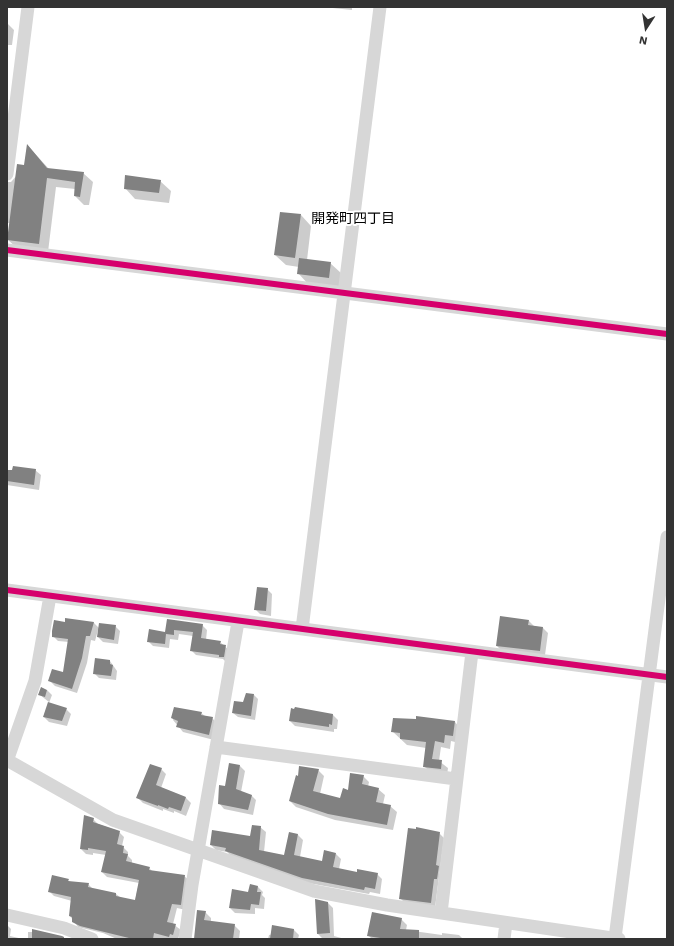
<!DOCTYPE html>
<meta charset="utf-8">
<style>
body{margin:0}
#map{position:relative;width:674px;height:946px;overflow:hidden;background:#fff;font-family:"Work Sans",sans-serif}
canvas{display:block}
.frame{position:absolute;inset:0;border:8px solid #333;pointer-events:none}
.north{position:absolute;left:626px;top:8px;width:40px;height:40px;-webkit-text-stroke:3px #fff;paint-order:stroke;rotate:192deg;font-size:11px;font-weight:700;line-height:16px;text-align:center;color:#333}
.north::after{content:'';display:block;margin:auto;width:14px;height:18px;background:#333;clip-path:polygon(50% 0,100% 100%,50% 72%,0 100%)}
</style>
<div id="map">
<canvas width="674" height="946"></canvas>
<div class="frame"></div>
<div class="north">N</div>
</div>
<script>
const ctx = document.querySelector('canvas').getContext('2d');
ctx.lineJoin = 'round';
function paint(path, color) { ctx.fillStyle = color; ctx.fill(path, 'evenodd'); }
const shape = rows => new Path2D(rows.map(r => 'M' + r).join(''));
function strokePath(path, color, width, dash) { ctx.strokeStyle = color; ctx.lineWidth = width; ctx.lineCap = dash ? 'butt' : 'round'; ctx.setLineDash(dash || []); ctx.stroke(path); }
function label(font, color, halo, rows, align = 'center') {
  ctx.font = font + ' "Work Sans","Noto Sans JP",sans-serif'; ctx.lineWidth = 4; ctx.setLineDash([]); ctx.textBaseline = 'middle'; ctx.strokeStyle = halo; ctx.fillStyle = color; for (const [text, x, y, turn = 0] of rows) {
    ctx.save(); ctx.translate(x, y); ctx.rotate((+turn || 0) * Math.PI / 180); ctx.textAlign = isNaN(turn) ? turn : align; if (halo) ctx.strokeText(text, 0, 0); ctx.fillText(text, 0, 0); ctx.restore();
  }
}
paint(shape([
 [323,7,352,7,352,10],
 [7,23,14,30,12,45,7,45],
 [28,146,49,169,83,173,93,182,89,205,84,205,75,196,75,189,56,187,48,252,18,249,8,240,10,223,7,223,7,182,11,182,25,166],
 [160,181,171,191,169,203,135,199,125,188],
 [301,215,311,226,307,260,330,263,341,273,339,288,308,284,298,273,299,267,286,265,275,255],
 [35,470,41,475,39,490,7,485,7,471],
 [267,589,272,594,271,616,260,614,255,609],
 [66,619,94,623,99,628,115,626,120,631,118,644,103,642,98,637,98,630,95,641,91,640,87,663,77,693,55,686,50,681,64,674,69,642,58,641,53,636,66,623],
 [168,620,202,625,207,630,206,640,220,642,230,651,225,661,223,659,196,655,191,650,193,636,179,634,178,640,170,639,169,648,153,646,148,641,166,633],
 [529,621,534,626,543,628,548,633,545,655,502,651,497,646],
 [110,661,117,671,116,680,99,678,94,673],
 [47,690,52,695,49,703,66,709,71,714,67,726,49,722,44,717,49,702,40,695],
 [254,695,258,699,255,720,238,717,233,713],
 [175,708,201,713,205,716,212,718,217,723,214,740,183,732,173,720],
 [333,715,338,720,337,729,334,729,334,732,295,726,290,721],
 [455,722,461,729,459,743,451,741,450,749,441,747,439,761,448,768,447,775,431,773,424,766,426,748,407,745,392,731],
 [230,764,240,766,245,771,241,792,251,795,256,800,253,815,224,809,219,803,226,787],
 [161,769,166,774,161,788,186,798,191,803,186,816,174,811,174,813,163,809,163,811,143,803,138,798],
 [318,770,324,776,320,794,341,800,363,776,369,782,368,787,378,789,385,795,383,804,390,806,397,812,393,830,335,820,296,807,290,801,299,777],
 [93,819,98,824,119,832,124,837,122,846,128,852,128,856,132,860,132,863,149,868,153,872,184,876,190,881,186,910,177,908,173,924,181,930,178,939,117,939,103,933,78,927,70,916,72,901,54,896,49,891,68,880,71,883,88,884,93,889,116,894,121,898,135,901,139,883,107,877,102,872,106,855,93,853,93,855,86,854,81,849],
 [260,827,266,832,264,852,285,856,289,833,298,835,303,840,300,857,323,862,336,854,341,859,339,869,357,873,377,874,382,879,380,894,370,892,369,894,308,883,231,856,227,852,216,850,211,845,251,838],
 [439,833,444,838,435,908,405,903,400,898],
 [250,885,258,887,263,892,262,895,265,898,264,909,255,908,255,914,235,913,230,908,249,893],
 [328,903,333,908,334,936,345,939,323,939,318,934],
 [205,912,211,918,211,922,234,925,240,931,239,939,195,939],
 [401,919,407,925,406,930,442,935,442,933,459,935,463,939,372,939,368,935],
 [7,925,11,929,10,936,23,939,7,939],
 [294,930,299,935,298,939,268,939,269,935],
 [28,932,33,932,62,939,28,939]
]), '#0003');
paint(shape([
 [27,144,47,168,84,172,80,197,74,196,75,182,47,178,39,244,7,240,17,164,24,165],
 [125,175,161,180,159,193,124,189],
 [280,212,301,214,295,258,274,255],
 [299,258,331,262,329,278,297,274],
 [13,466,36,469,34,485,7,481,7,470,12,470],
 [257,587,268,588,266,611,254,610],
 [500,616,529,620,528,625,543,627,540,651,496,646],
 [65,618,94,622,90,636,86,636,82,658,72,689,48,681,52,669,63,672,68,639,52,637,52,631,54,620,65,622],
 [167,619,203,624,201,638,221,641,220,644,226,645,224,657,219,657,219,655,190,651,193,632,174,630,174,635,166,634,165,644,147,642,149,629,165,632],
 [99,623,116,625,114,640,97,637],
 [95,658,110,660,110,664,113,665,111,676,93,674],
 [41,687,47,690,45,697,38,695],
 [246,693,254,694,251,716,232,713,234,701,243,702],
 [48,702,67,708,62,721,43,717],
 [174,707,202,712,201,715,213,717,209,735,176,727,178,721,171,718],
 [295,707,333,714,332,725,329,724,329,727,289,721,291,708,294,709],
 [416,716,455,721,453,736,445,735,444,743,435,741,432,759,442,760,441,769,423,767,426,742,400,739,400,733,391,732,393,718,416,719],
 [229,763,240,765,236,789,252,795,248,810,218,804,219,785,225,786],
 [150,764,162,768,156,785,186,797,181,811,169,807,168,809,158,805,158,806,136,798],
 [299,766,319,769,313,791,340,798,343,788,348,790,350,773,364,775,362,784,379,788,376,802,391,805,387,825,328,814,289,801,296,775,298,776],
 [84,815,94,818,93,822,120,831,117,844,124,846,123,853,128,854,126,861,150,867,149,870,185,875,181,905,172,904,167,922,176,924,173,935,170,934,169,937,154,933,153,939,133,939,80,926,72,922,72,917,69,916,71,897,48,892,52,875,69,879,68,881,89,883,88,887,116,893,116,896,135,900,139,880,101,872,106,851,88,848,88,850,80,849],
 [252,825,261,826,259,850,284,855,289,832,298,834,294,855,322,861,324,850,336,853,333,867,357,872,357,869,378,873,375,889,365,887,364,890,302,878,225,851,226,848,210,845,212,830,250,836],
 [416,827,440,832,436,865,439,866,437,879,434,879,431,903,399,899,408,828,416,829],
 [250,884,258,886,257,892,261,892,259,905,251,904,250,910,229,908,232,889,248,892],
 [315,899,328,902,330,933,317,934],
 [197,910,206,911,204,920,235,924,233,939,194,939],
 [372,912,402,918,400,929,419,930,419,939,387,939,367,936],
 [272,925,294,929,293,939,270,939],
 [32,929,62,936,64,937,64,939,32,939]
]), '#818181');
strokePath(shape([
 [7,174,28,7],
 [7,250,667,334],
 [7,590,667,677],
 [302,629,380,7],
 [216,747,456,779],
 [7,760,113,820,314,891,387,905,619,939],
 [7,761,35,681,50,596],
 [441,913,472,652],
 [7,915,64,928,92,939],
 [615,938,667,537],
 [185,939,192,885,238,622],
 [504,939,506,923]
]), '#d7d7d7', 13);
strokePath(shape([
 [7,250,667,334],
 [7,590,667,677]
]), '#d6006c', 6);
label('14px', '#000', '#fff', [
 ["開発町四丁目",353,219]
]);
</script>
